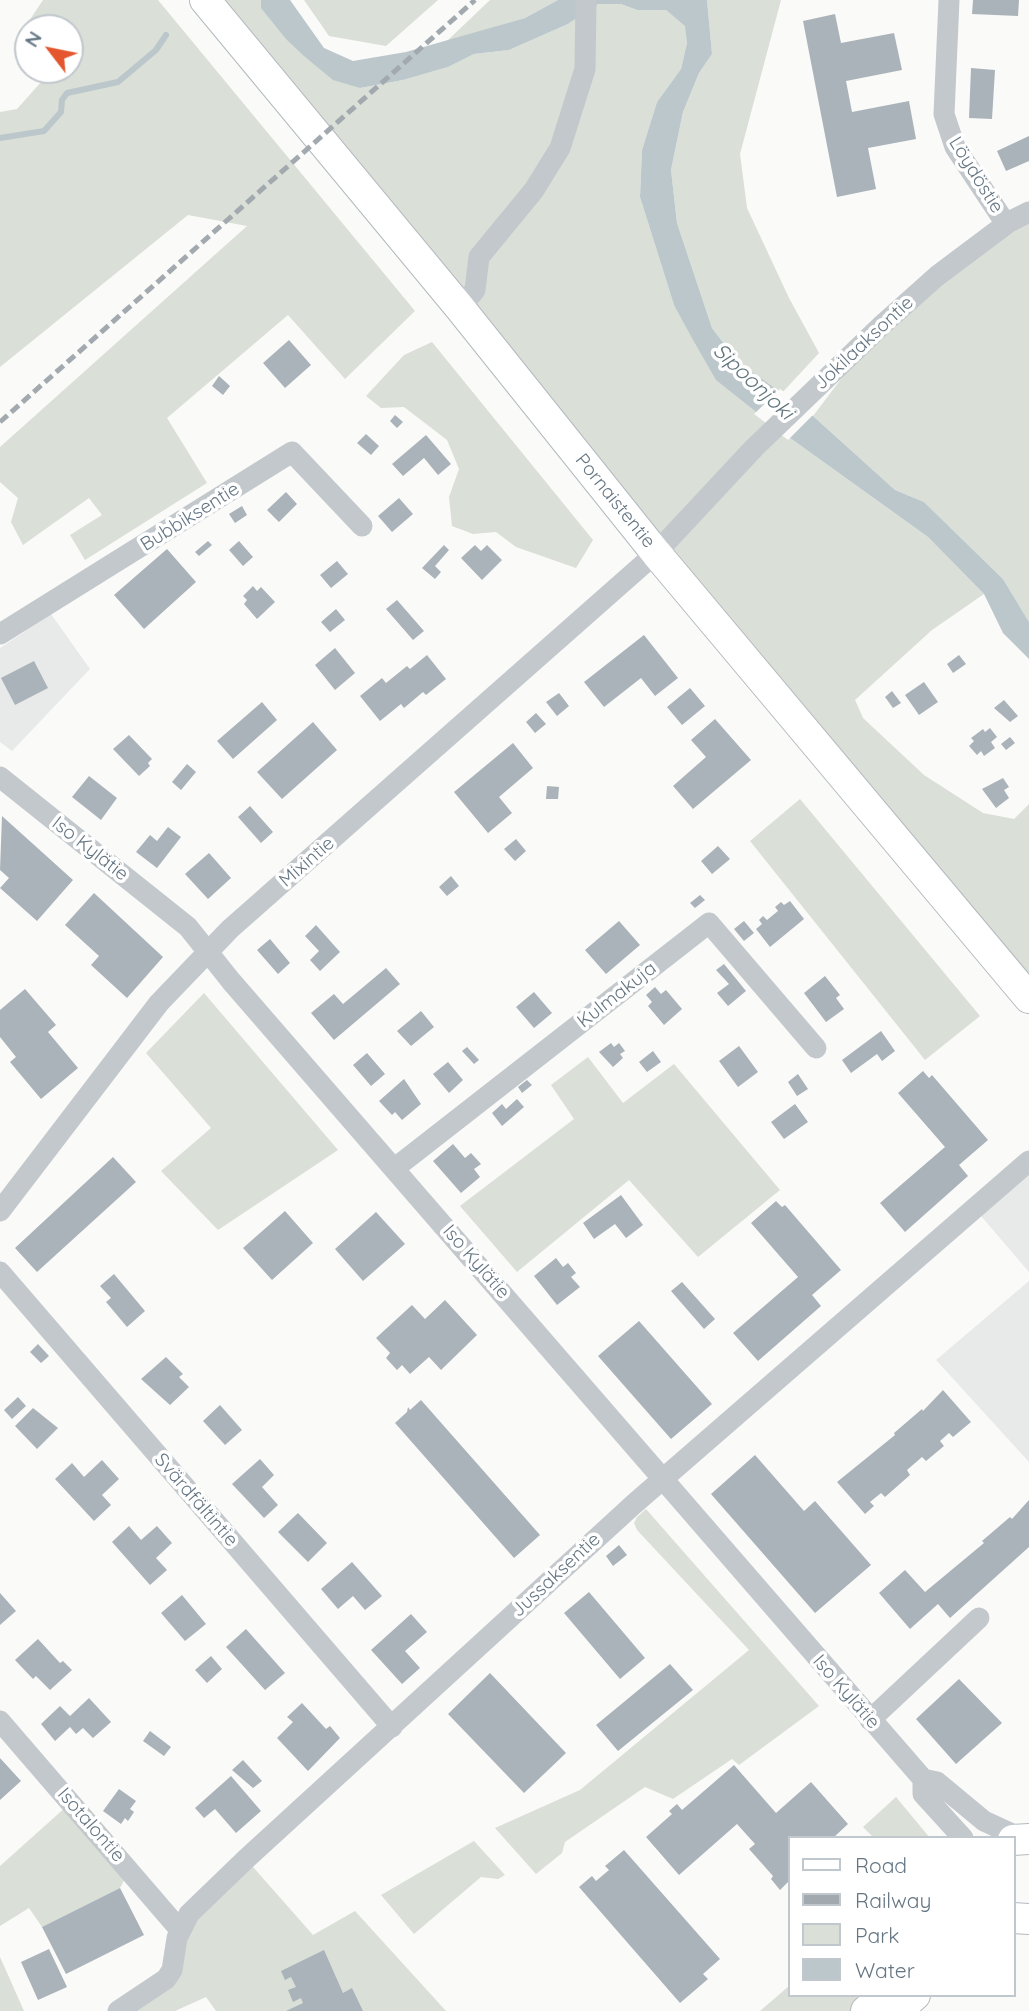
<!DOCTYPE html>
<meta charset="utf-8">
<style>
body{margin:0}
#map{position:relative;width:1029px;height:2011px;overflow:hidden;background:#fafaf8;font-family:Quicksand,sans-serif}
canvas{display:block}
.legend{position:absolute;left:788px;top:1836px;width:228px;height:161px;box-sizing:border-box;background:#fff;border:2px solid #c1c8cd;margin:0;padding:9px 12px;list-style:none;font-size:21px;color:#657683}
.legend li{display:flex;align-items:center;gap:14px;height:35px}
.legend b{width:35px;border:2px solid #c1c8cd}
.north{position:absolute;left:14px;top:14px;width:70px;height:70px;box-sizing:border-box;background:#fff;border:2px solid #c1c8cd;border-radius:50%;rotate:302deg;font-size:19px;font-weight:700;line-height:28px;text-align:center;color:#657683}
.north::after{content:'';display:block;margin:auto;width:24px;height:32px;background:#e4572e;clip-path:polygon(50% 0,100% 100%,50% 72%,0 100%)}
</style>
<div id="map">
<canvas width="1029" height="2011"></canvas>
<ul class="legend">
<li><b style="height:9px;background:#fff"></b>Road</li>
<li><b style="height:9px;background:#a2aab0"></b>Railway</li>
<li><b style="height:19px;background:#dadfd7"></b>Park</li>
<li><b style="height:19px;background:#bbc7cb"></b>Water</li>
</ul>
<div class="north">N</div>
</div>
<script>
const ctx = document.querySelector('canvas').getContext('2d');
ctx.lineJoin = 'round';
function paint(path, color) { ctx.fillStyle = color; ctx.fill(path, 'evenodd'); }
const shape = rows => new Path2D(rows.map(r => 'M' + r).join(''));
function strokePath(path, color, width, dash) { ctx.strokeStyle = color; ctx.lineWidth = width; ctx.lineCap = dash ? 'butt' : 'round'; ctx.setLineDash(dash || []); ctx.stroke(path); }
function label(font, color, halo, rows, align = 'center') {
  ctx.font = font + ' Quicksand,sans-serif'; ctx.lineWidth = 7; ctx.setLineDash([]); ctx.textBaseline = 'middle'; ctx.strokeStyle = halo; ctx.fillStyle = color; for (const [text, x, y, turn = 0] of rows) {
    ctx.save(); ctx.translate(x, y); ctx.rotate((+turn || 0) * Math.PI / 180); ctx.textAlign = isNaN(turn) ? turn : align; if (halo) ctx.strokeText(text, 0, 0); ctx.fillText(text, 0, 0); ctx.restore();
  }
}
paint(shape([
 [51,614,90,669,12,751,0,742,0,648],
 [1029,1163,1029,1272,981,1216],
 [1029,1281,1029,1462,936,1360]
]), '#e8e9e9');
paint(shape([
 [43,0,158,0,415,311,345,379,288,315,167,418,207,483,85,560,70,535,102,515,89,498,23,545,11,522,18,498,0,482,0,447,247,226,188,215,0,367,0,112,17,109,42,81,45,70,70,70,70,28,32,28,29,21],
 [205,0,261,0,262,8,360,88,403,80,448,67,474,54,509,50,568,24,598,4,621,4,637,10,666,10,686,26,687,43,681,69,657,102,642,150,640,197,674,305,779,430,928,537,984,594,932,630,855,700,863,718,924,775,983,813,1014,819,1029,804,1029,998],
 [304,0,438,0,386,46,329,36],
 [490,0,558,0,525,18,447,41],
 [707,0,781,0,740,154,747,208,789,298,819,353,781,394,737,361,712,328,677,223,671,170,683,112,699,73,712,54],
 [1029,212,1029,622,1003,579,924,502,895,490,813,416,882,325],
 [432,342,593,540,576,568,516,547,496,532,473,534,452,526,449,497,459,469,447,440,404,407,381,408,366,396,404,355],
 [800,799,980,1016,925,1060,750,841],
 [204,993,338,1150,218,1230,161,1171,211,1128,146,1053],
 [588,1057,623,1103,674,1064,780,1190,698,1257,629,1180,517,1272,460,1206,574,1119,551,1085],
 [646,1509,819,1706,739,1765,732,1759,673,1799,645,1787,565,1842,562,1853,536,1874,495,1828,580,1790,749,1650,637,1530,634,1523,637,1517],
 [896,1797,930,1838,874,1838,863,1827],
 [67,1806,130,1869,120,1888,42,1927,29,1908,0,1926,0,1866],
 [474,1841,505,1875,498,1879,481,1877,414,1934,381,1895],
 [246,1859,313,1935,355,1911,446,2011,216,2011,206,1997,175,2011,118,2011,166,1979,180,1930],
 [0,1957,24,2011,0,2011],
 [789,1986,789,1995,872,1995,855,2011,760,2011]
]), '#dadfd7');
paint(shape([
 [261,0,290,0,324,48,353,61,406,52,525,18,558,0,707,0,712,54,699,73,683,112,671,170,677,223,712,328,737,361,813,416,895,490,924,502,1003,579,1029,622,1029,659,1003,633,984,594,928,537,779,430,716,380,692,338,674,305,640,197,642,150,657,102,681,69,687,43,685,26,666,10,637,10,621,4,598,4,568,24,509,50,474,54,448,67,403,80,360,88,333,80,304,56,286,39,261,8]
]), '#bbc7cb');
paint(shape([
 [780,389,815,413,788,440,754,414]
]), '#fafaf8');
strokePath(shape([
 [0,138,44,131,61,112,62,100,67,93,118,82,156,50,166,35]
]), '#bbc7cb', 6);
paint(shape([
 [973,0,1019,0,1018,16,972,14],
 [835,14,841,43,894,33,902,70,846,81,852,112,909,101,916,139,868,148,876,189,837,197,803,21],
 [971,68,995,70,992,119,969,118],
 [1029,136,1029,161,1006,171,997,151],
 [289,340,311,365,285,388,263,363],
 [219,376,230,386,223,395,212,386],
 [395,415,403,422,397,428,390,421],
 [366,434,379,446,371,455,357,443],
 [426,435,451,464,438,475,424,458,403,476,392,464],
 [286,492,297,504,279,522,267,510],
 [399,498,413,514,392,532,378,516],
 [242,506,247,515,235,523,229,514],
 [208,541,212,545,199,556,195,552],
 [239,541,253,557,243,566,229,550],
 [444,545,449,550,435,566,441,572,435,579,422,568],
 [475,545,481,551,487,545,502,560,482,580,461,558],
 [167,549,196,582,144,629,114,595],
 [337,561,348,574,331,588,320,575],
 [253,586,257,591,261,587,275,602,257,619,244,604,247,600,243,596],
 [397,600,424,631,413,640,386,609],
 [336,609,345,620,330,632,321,622],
 [644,635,678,678,655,696,641,678,604,707,584,682],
 [335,648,355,673,335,690,315,665],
 [427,655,446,679,426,695,423,692,404,708,401,704,380,721,360,696,382,678,386,683,407,666,410,669],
 [959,655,966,664,953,673,947,664],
 [34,661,48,688,15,705,1,678],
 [924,682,938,702,919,715,905,695],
 [690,688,705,706,682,725,667,707],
 [892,691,901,703,893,708,885,697],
 [559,693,569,706,557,716,546,702],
 [1004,700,1018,716,1010,722,994,708],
 [262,702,277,720,233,759,217,741],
 [536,713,546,724,535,733,526,722],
 [715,719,751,760,693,809,673,786,706,757,691,740],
 [313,722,337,750,282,799,257,772],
 [990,728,997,737,991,742,995,748,984,756,981,751,977,755,969,746,974,741,971,738,983,729,985,732],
 [129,735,152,759,148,763,150,766,139,776,113,749],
 [1010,737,1015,743,1006,750,1001,744],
 [513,743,533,768,499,797,512,813,488,833,454,792],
 [187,764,196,772,181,790,172,782],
 [89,776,117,798,101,820,72,797],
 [1003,778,1009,787,1004,790,1009,798,996,808,982,789],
 [547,786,559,787,558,799,546,799],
 [250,806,273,832,261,843,238,817],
 [2,816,73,880,37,921,0,888,9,878,0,870],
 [168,827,181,837,157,868,136,852,150,835,157,841],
 [516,839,526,851,515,861,504,849],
 [718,846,730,859,712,874,701,861],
 [209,853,231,878,208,899,185,874],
 [451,876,459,886,447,896,439,887],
 [94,893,163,957,127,998,91,965,99,956,65,925],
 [700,895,705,900,695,908,690,903],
 [790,901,804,919,770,947,756,929,762,924,759,920,763,916,767,920,778,911,775,907,781,902,784,905],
 [619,921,640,945,606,974,585,950],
 [744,921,754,933,744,941,734,929],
 [316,925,340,952,320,971,310,960,319,951,305,936],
 [270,939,290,963,278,974,257,950],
 [724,964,746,991,728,1006,717,993,729,984,716,970],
 [386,968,400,984,334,1040,311,1013,334,994,343,1004],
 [825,976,840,995,836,998,844,1009,826,1022,804,993],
 [655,987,661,994,666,990,682,1009,664,1025,648,1006,652,1002,646,995],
 [25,989,56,1025,48,1032,78,1068,41,1099,10,1062,16,1057,0,1037,0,1010],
 [534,992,552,1013,534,1028,516,1007],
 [421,1011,434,1027,411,1046,397,1031],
 [881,1031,895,1051,882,1061,877,1054,851,1073,842,1060],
 [611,1043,614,1047,619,1043,625,1051,620,1054,623,1058,613,1067,599,1052],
 [739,1046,758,1072,738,1087,719,1061],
 [467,1047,479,1060,474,1064,462,1051],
 [653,1051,661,1062,647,1072,639,1062],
 [367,1053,385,1074,371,1086,353,1065],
 [448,1062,463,1080,449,1093,433,1074],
 [923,1071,929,1078,932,1075,988,1140,959,1165,968,1176,905,1232,880,1203,945,1147,898,1093],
 [798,1074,808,1089,797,1096,788,1082],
 [404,1079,421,1104,402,1120,395,1112,392,1115,379,1101],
 [527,1080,532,1085,522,1093,518,1087],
 [517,1099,524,1107,502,1126,492,1113,502,1104,506,1109],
 [795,1104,808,1122,784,1139,771,1122],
 [453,1144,465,1158,471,1153,481,1164,474,1169,480,1177,461,1193,433,1161],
 [113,1157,136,1182,37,1272,15,1248],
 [621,1195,643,1225,626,1238,615,1224,594,1239,583,1223],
 [776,1201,782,1207,785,1205,841,1270,812,1295,821,1306,758,1361,733,1333,798,1277,751,1223],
 [285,1211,313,1243,272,1280,243,1248],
 [376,1212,405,1244,363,1281,335,1249],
 [556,1258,563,1267,568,1263,576,1273,571,1277,580,1287,557,1305,534,1276],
 [114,1274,145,1311,127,1327,106,1302,111,1298,100,1286],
 [682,1282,715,1319,704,1329,671,1291],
 [445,1300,477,1335,441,1370,429,1357,410,1374,402,1365,397,1370,386,1358,390,1353,376,1338,412,1305,425,1319],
 [639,1321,712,1404,671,1439,598,1356],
 [38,1344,49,1356,41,1363,30,1352],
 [166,1357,183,1374,179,1377,189,1387,170,1405,141,1379],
 [943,1390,971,1422,953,1437,949,1433,940,1441,944,1446,926,1461,922,1457,907,1470,910,1475,885,1497,881,1493,870,1502,874,1506,865,1514,837,1482,895,1435,894,1433,922,1409,923,1411],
 [18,1397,26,1406,12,1419,4,1410],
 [421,1400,540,1535,514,1558,395,1423,407,1412,408,1407,410,1410],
 [220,1405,242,1430,225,1445,203,1421],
 [33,1408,58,1428,37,1449,15,1426],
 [755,1455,804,1511,815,1501,871,1565,815,1613,711,1494],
 [260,1459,274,1475,262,1487,278,1505,264,1518,232,1484],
 [102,1460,119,1479,102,1495,111,1505,94,1521,55,1479,72,1463,84,1477],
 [1029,1500,1029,1547,950,1618,938,1604,910,1629,879,1593,905,1570,925,1592,984,1543,982,1541,1010,1517,1012,1519],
 [298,1513,327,1543,308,1562,278,1532],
 [129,1526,141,1540,157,1526,172,1543,156,1558,167,1570,150,1585,112,1542],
 [619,1545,627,1555,613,1566,606,1556],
 [352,1562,382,1596,365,1610,353,1596,338,1609,321,1589],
 [589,1592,645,1658,620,1679,564,1613],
 [0,1593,16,1611,0,1625],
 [182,1595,206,1624,185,1641,161,1613],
 [411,1614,427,1632,405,1651,420,1668,402,1684,371,1650],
 [246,1629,285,1673,265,1690,226,1647],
 [38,1639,60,1663,63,1661,72,1670,50,1690,36,1676,33,1679,15,1660],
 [211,1656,222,1669,207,1683,195,1670],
 [670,1664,693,1690,618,1751,596,1725],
 [490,1673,566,1753,524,1793,448,1714],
 [959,1679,1002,1723,956,1764,916,1719],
 [89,1698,111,1722,93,1738,83,1728,76,1734,70,1727,55,1741,41,1724,60,1706,70,1716],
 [302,1703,326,1729,330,1726,340,1738,308,1771,277,1738,293,1722,287,1717],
 [150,1731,171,1747,164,1756,143,1741],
 [0,1758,21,1781,0,1800],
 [243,1760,262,1781,253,1788,232,1770],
 [734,1765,776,1813,811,1782,848,1824,833,1838,789,1838,789,1881,780,1890,771,1879,773,1876,749,1849,755,1844,737,1824,679,1875,646,1837,672,1814,669,1811,677,1804,682,1810],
 [231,1776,261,1811,236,1833,215,1809,204,1818,195,1808],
 [119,1789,136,1801,130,1809,134,1812,128,1821,125,1818,121,1824,103,1811],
 [624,1850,720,1959,703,1974,708,1979,680,2003,579,1887,592,1876,596,1881,609,1870,605,1866],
 [120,1888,144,1935,66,1974,42,1927],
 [49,1949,67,1987,38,2000,21,1962],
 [324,1950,343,1993,352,1988,363,2011,286,2011,303,2003,301,1998,293,2002,288,1990,296,1987,291,1977,285,1980,281,1971]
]), '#aab3b9');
const secondary = shape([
 [205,0,460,308,656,553,1029,998],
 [1013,1840,1029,1839],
 [1013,1918,1029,1919],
 [866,2011,884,1995],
 [897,2011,915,1995]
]);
strokePath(secondary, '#b3babf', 32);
strokePath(shape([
 [949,0,944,114,955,147,1006,224],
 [460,308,475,290,479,257,534,190,560,148,585,69,586,0],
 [0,634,292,452,362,526],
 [0,777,188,927,231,981,923,1779,937,1782,984,1821,1023,1839],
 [395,1168,709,923,816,1048],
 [0,1211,159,1003,230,929,656,553,754,448,882,325,937,276,1009,222,1029,212],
 [0,1272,392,1727],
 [870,1720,979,1618],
 [0,1721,180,1930],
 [923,1779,923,1794,963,1838],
 [118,2011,166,1979,172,1970,177,1938,189,1914,246,1859,634,1504,1029,1161]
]), '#c3c8cc', 21);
strokePath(secondary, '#fff', 30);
strokePath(shape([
 [0,422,475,0]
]), '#a2aab0', 5, [10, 5]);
label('19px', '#657683', '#fff', [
 ["Löydöstie",976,175,58],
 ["Jokilaaksontie",864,343,-43],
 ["Pornaistentie",615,501,51],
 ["Bubbiksentie",190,517,-32],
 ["Iso Kylätie",90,849,38],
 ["Mixintie",307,862,-41],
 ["Kulmakuja",617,995,-38],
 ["Iso Kylätie",476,1262,49],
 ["Svärdfältintie",196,1500,49],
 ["Jussaksentie",556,1575,-43],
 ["Iso Kylätie",846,1692,49],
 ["Isotalontie",91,1825,49]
]);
label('italic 21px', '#60757c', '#fff', [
 ["Sipoonjoki",753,382,43]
]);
</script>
